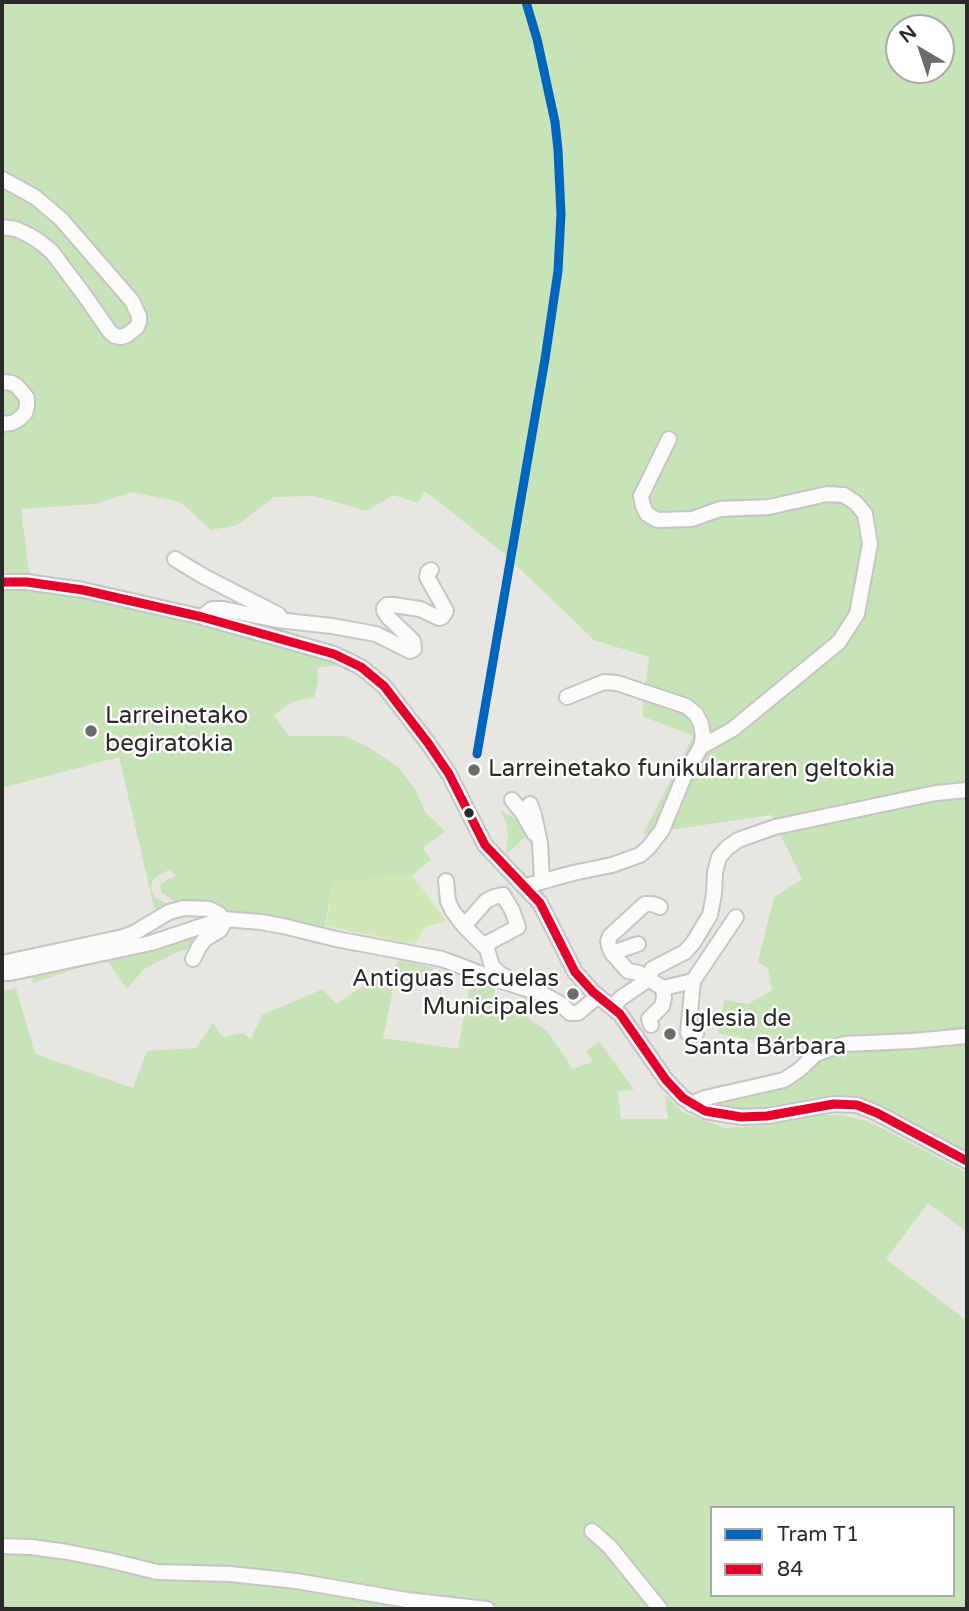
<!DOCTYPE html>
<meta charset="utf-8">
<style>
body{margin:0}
#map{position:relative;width:969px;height:1611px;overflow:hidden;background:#e8e6e0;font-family:"Varela Round",sans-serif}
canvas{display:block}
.frame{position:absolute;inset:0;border:4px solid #2a2a2a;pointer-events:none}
.legend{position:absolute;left:710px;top:1506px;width:245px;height:91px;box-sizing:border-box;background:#fff;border:2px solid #aaa;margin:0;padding:9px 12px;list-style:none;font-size:21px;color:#2a2a2a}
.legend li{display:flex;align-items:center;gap:14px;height:35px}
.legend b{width:35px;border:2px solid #aaa}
.north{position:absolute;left:885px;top:14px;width:70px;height:70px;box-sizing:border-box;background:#fff;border:2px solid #aaa;border-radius:50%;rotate:321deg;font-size:19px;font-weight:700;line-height:28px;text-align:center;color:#2a2a2a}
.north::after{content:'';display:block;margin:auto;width:24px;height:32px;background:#6c6c6a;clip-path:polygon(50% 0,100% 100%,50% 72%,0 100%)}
</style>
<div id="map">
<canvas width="969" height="1611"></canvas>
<div class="frame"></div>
<ul class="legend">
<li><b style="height:9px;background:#0065bd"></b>Tram T1</li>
<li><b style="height:9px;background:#e4002b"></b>84</li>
</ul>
<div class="north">N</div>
</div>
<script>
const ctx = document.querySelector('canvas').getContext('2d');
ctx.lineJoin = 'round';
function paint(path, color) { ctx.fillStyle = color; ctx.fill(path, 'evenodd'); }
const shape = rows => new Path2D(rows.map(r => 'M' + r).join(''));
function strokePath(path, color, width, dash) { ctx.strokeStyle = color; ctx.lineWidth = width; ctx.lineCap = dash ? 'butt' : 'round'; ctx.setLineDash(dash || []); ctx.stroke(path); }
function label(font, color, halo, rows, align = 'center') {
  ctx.font = font + ' "Varela Round",sans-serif'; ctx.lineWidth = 5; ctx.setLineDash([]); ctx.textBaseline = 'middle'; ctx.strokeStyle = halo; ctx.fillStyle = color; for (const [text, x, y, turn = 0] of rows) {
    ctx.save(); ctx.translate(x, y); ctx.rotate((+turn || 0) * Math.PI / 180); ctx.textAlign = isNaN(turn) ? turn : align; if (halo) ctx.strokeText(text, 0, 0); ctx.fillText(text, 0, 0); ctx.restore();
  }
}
paint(shape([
 [2,2,967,2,967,1153,874,1104,851,1097,831,1098,776,1110,736,1110,706,1103,710,1088,732,1088,786,1073,800,1062,790,1049,718,1033,724,1000,748,1004,772,990,768,968,758,962,774,897,802,879,771,815,643,834,693,736,642,716,649,657,594,640,501,551,425,491,418,503,393,495,366,511,314,496,274,497,238,525,211,530,180,502,132,492,95,504,21,509,31,587,84,595,303,648,337,665,317,668,318,682,314,697,292,702,274,715,289,736,345,736,370,748,398,767,415,789,425,812,445,831,423,848,431,860,412,875,382,875,368,881,333,880,324,930,230,916,178,903,162,893,160,885,168,879,176,876,169,870,157,876,152,882,151,889,155,897,172,907,160,912,154,907,119,757,2,788],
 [899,28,941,28,941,70,899,70],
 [500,810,518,820,536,850,525,837,506,855,508,834,506,822],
 [200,931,217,937,171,955,144,969,127,989,106,959,33,983,31,971],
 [400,960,434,968,426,983,395,979,383,1038,458,1049,471,978,495,988,494,996,520,1004,524,996,538,1003,528,1018,547,1031,573,1069,593,1062,586,1051,599,1041,634,1090,618,1091,621,1119,668,1119,665,1095,684,1113,725,1128,763,1125,816,1115,840,1115,864,1120,888,1131,967,1173,967,1232,928,1203,886,1259,967,1321,967,1609,2,1609,2,991,16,988,35,1054,133,1088,147,1051,196,1048,213,1023,222,1037,243,1033,251,1039,262,1015,323,989,336,1004,365,985,386,976],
 [712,1508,953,1508,953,1595,712,1595]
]), '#c6e4b8');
paint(shape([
 [382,875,412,875,446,921,425,927,414,944,326,926,333,880,368,881]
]), '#d0e8b6');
const minor = shape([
 [2,179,35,197,61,219,132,301,139,316,139,322,137,327,127,335,121,337,115,336,110,332,85,296,52,252,40,242,29,235,16,229,2,227],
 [2,382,12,383,17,386,27,398,27,406,25,413,19,419,12,423,2,424],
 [669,439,641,496,643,506,647,514,657,520,692,519,720,509,769,507,827,494,844,495,856,503,865,514,870,544,857,614,839,642,733,729,701,747],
 [175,559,203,576,279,615],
 [2,582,27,582,83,590,202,617,334,654,361,667,384,686,428,743,449,774,485,845,540,903,575,972,593,992,620,1014,666,1080,683,1098,705,1111,741,1117,767,1116,834,1104,857,1105,877,1113,967,1161],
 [202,617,212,609,223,609,277,620,332,626,376,634,410,651,414,649,413,641,389,618,384,611,384,608,387,605,393,605,420,609,439,618,442,617,446,611,427,577,428,572,431,570],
 [512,800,522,812,534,833],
 [530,804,534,815,540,843,542,881],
 [446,881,448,901,452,910,464,926,487,949,492,966,500,974,508,978],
 [526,886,573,873,612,865,640,855,649,847,662,830,686,772,701,747,703,736,701,724,696,714,686,706,617,683,604,682,567,697],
 [660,907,653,904,645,904,610,936,608,941,609,946,612,953,628,971,639,973,663,988,693,981,736,917],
 [464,926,486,901,494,897,503,895,512,910,518,927,484,945],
 [612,953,638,944],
 [193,959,199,947,205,939,220,930,223,924,223,919],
 [2,963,123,937,134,933,169,912,184,908,209,909,219,914,223,919],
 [2,973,10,973,151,943,223,919,261,922,283,926,336,939,442,959,495,979,543,994,561,1004,570,1013,578,1013,598,996],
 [693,981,688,1033,696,1034],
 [612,1007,621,998,649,979,652,969,685,952,693,943,710,915,714,894,715,872,719,857,727,848,738,840,775,827,936,793,967,790],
 [651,1025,649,1019,662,1006,664,998,663,988],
 [691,1104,705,1098,784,1080,799,1070,816,1054,844,1044,912,1041,967,1036],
 [592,1531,610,1547,660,1609],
 [2,1546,31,1547,67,1552,108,1560,157,1572,230,1574,296,1581,407,1600,487,1609]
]);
strokePath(minor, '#c6c5c5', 18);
strokePath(minor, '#fcfbfa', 14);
strokePath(shape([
 [2,582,27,582,83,590,202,617,334,654,361,667,384,686,428,743,449,774,485,845,540,903,575,972,593,992,620,1014,666,1080,683,1098,705,1111,741,1117,767,1116,834,1104,857,1105,877,1113,967,1161]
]), '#e4002b', 9);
strokePath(shape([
 [477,754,545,359,558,271,561,214,558,150,555,122,537,39,526,2]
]), '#0065bd', 9);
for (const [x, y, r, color] of [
 [91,731,7,"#6c6c6a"],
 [474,770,7,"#6c6c6a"],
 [469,813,6,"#2a2a2a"],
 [573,994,7,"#6c6c6a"],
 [670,1034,7,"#6c6c6a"]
]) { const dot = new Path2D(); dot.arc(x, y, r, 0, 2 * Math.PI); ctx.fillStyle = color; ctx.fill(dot); strokePath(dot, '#fff', 2.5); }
label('24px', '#2a2a2a', '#fff', [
 ["Larreinetako",105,717],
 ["begiratokia",105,745],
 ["Larreinetako funikularraren geltokia",488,770],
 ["Antiguas Escuelas",559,980,"right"],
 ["Municipales",559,1008,"right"],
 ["Iglesia de",684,1020],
 ["Santa Bárbara",684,1048]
], 'left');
</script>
